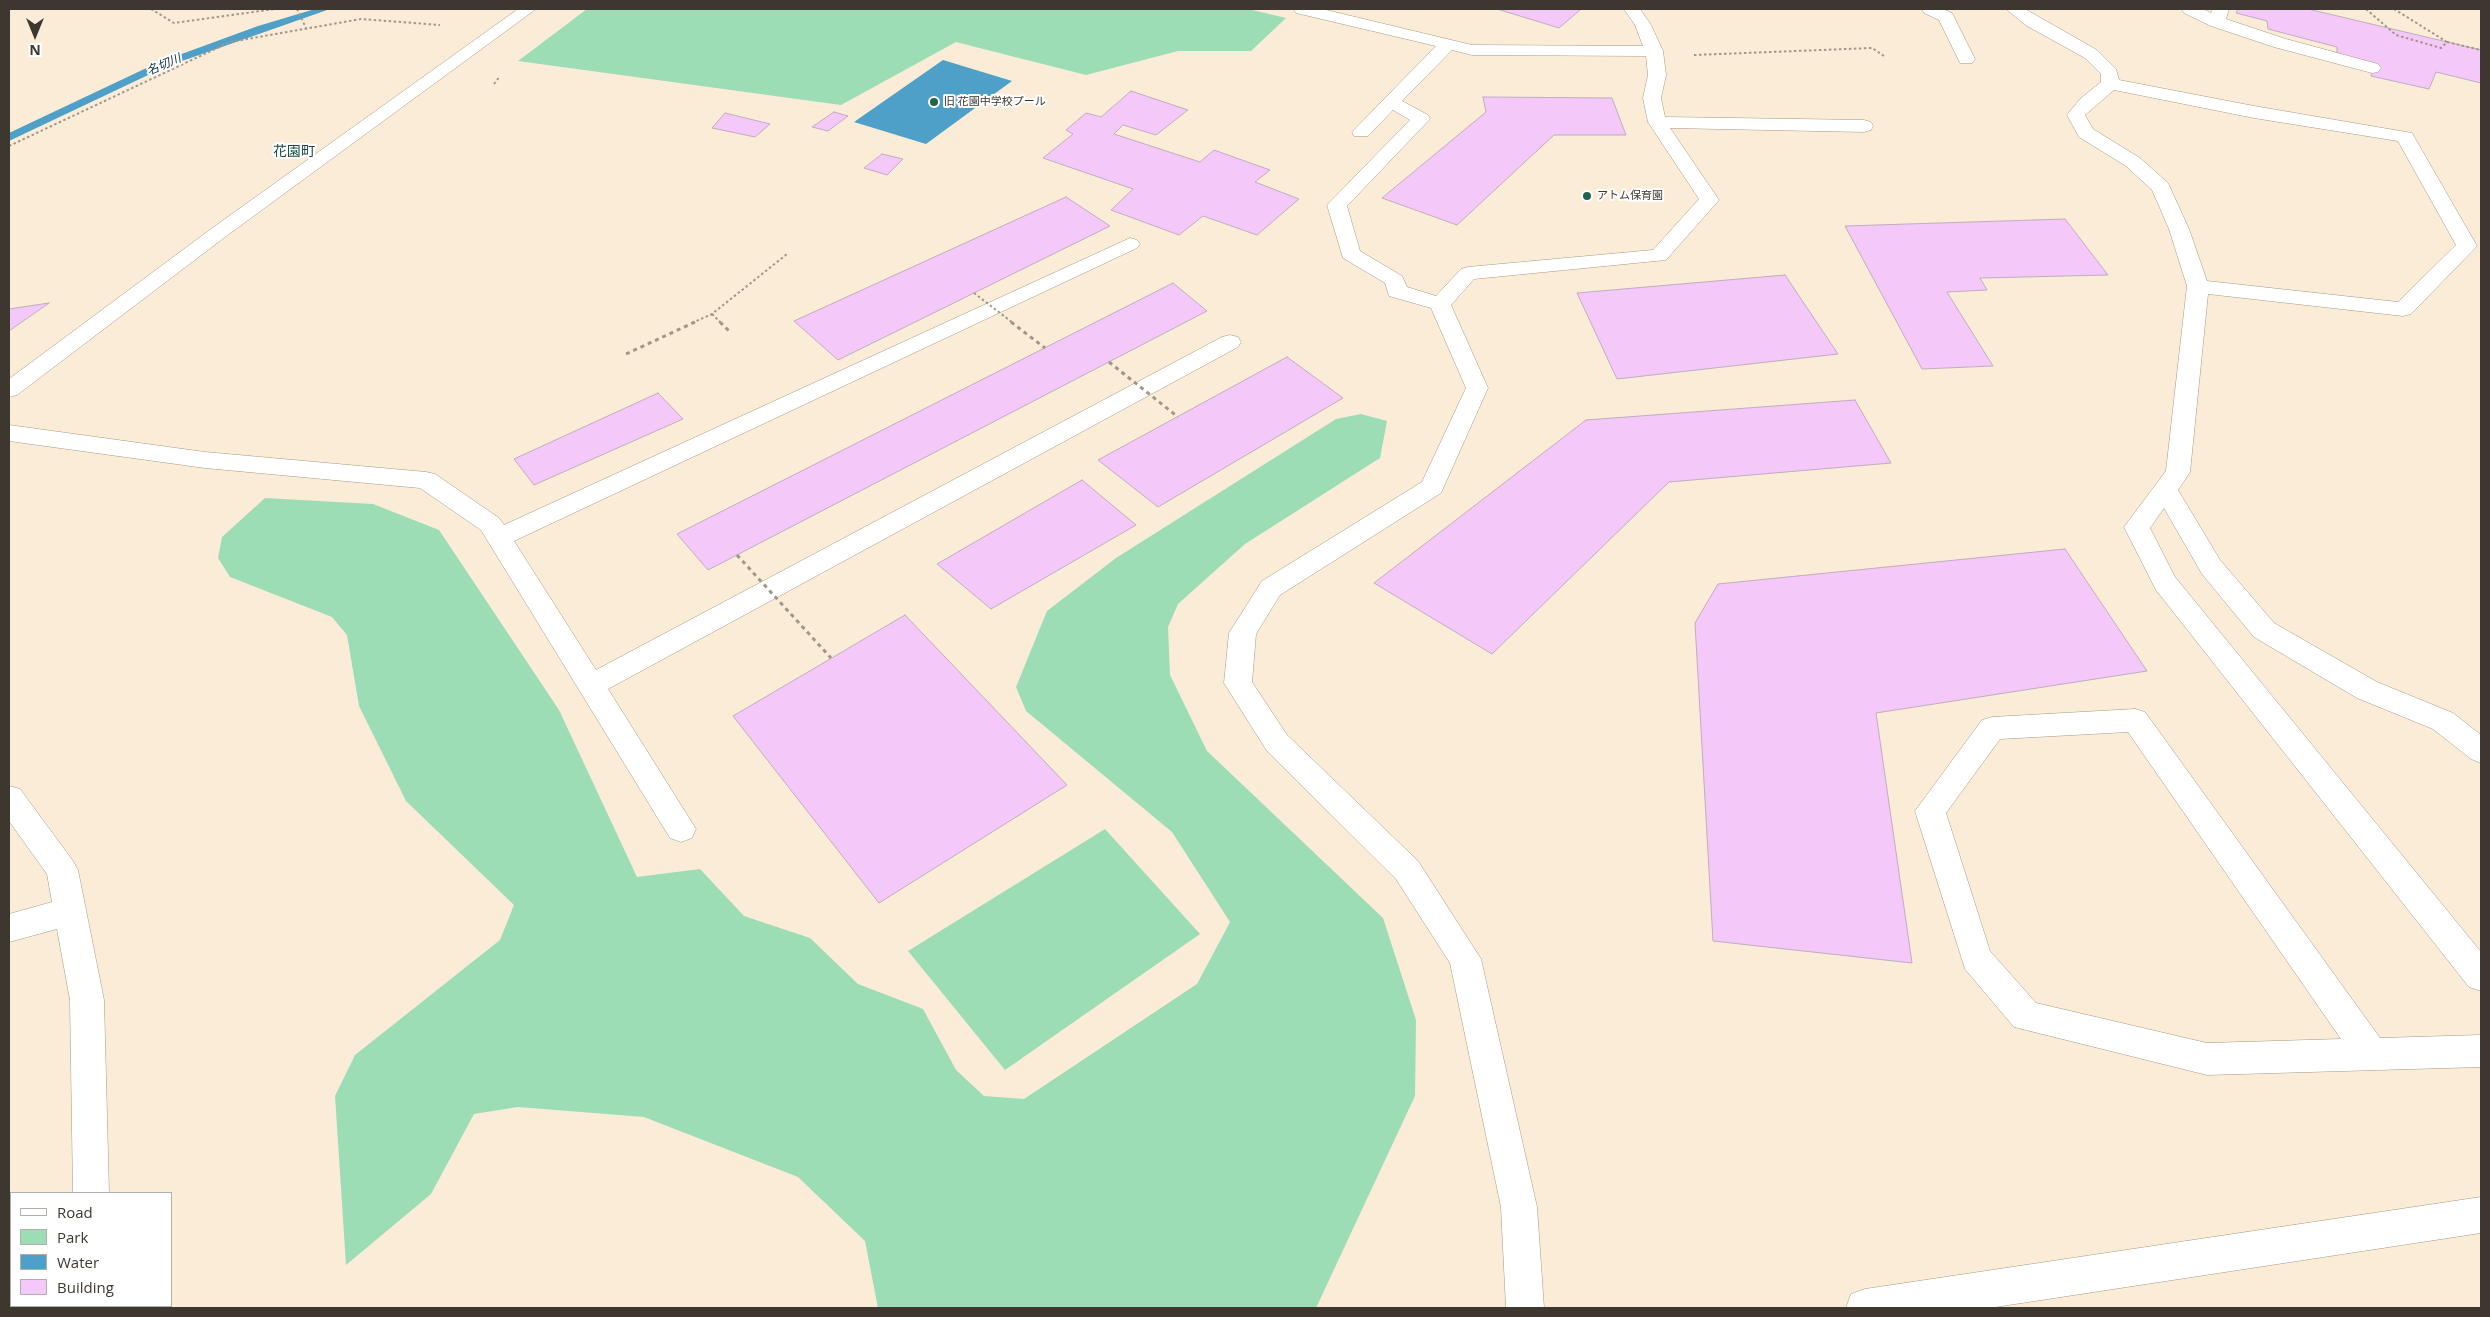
<!DOCTYPE html>
<meta charset="utf-8">
<style>
body{margin:0}
#map{position:relative;width:2490px;height:1317px;overflow:hidden;background:#faecd7;font-family:"Open Sans",sans-serif}
canvas{display:block}
.frame{position:absolute;inset:0;border:10px solid #3d372f;pointer-events:none}
.legend{position:absolute;left:10px;top:1192px;width:162px;height:115px;box-sizing:border-box;background:#fff;border:1px solid #b1afac;margin:0;padding:6px 9px;list-style:none;font-size:15px;color:#3d372f}
.legend li{display:flex;align-items:center;gap:10px;height:25px}
.legend b{width:25px;border:1px solid #b1afac}
.north{position:absolute;left:10px;top:10px;width:50px;height:50px;-webkit-text-stroke:4px #fff;paint-order:stroke;rotate:180deg;font-size:14px;font-weight:700;line-height:20px;text-align:center;color:#3d372f}
.north::after{content:'';display:block;margin:auto;width:18px;height:22px;background:#3d372f;clip-path:polygon(50% 0,100% 100%,50% 72%,0 100%)}
</style>
<div id="map">
<canvas width="2490" height="1317"></canvas>
<div class="frame"></div>
<ul class="legend">
<li><b style="height:6px;background:#fff"></b>Road</li>
<li><b style="height:14px;background:#9cddb6"></b>Park</li>
<li><b style="height:14px;background:#4ea0c8"></b>Water</li>
<li><b style="height:14px;background:#f4c9f9"></b>Building</li>
</ul>
<div class="north">N</div>
</div>
<script>
const ctx = document.querySelector('canvas').getContext('2d');
ctx.lineJoin = 'round';
function paint(path, color) { ctx.fillStyle = color; ctx.fill(path, 'evenodd'); }
const shape = rows => new Path2D(rows.map(r => 'M' + r).join(''));
function strokePath(path, color, width, dash) { ctx.strokeStyle = color; ctx.lineWidth = width; ctx.lineCap = dash ? 'butt' : 'round'; ctx.setLineDash(dash || []); ctx.stroke(path); }
function label(font, color, halo, rows, align = 'center') {
  ctx.font = font + ' "Open Sans","Noto Sans JP",sans-serif'; ctx.lineWidth = 4; ctx.setLineDash([]); ctx.textBaseline = 'middle'; ctx.strokeStyle = halo; ctx.fillStyle = color; for (const [text, x, y, turn = 0] of rows) {
    ctx.save(); ctx.translate(x, y); ctx.rotate((+turn || 0) * Math.PI / 180); ctx.textAlign = isNaN(turn) ? turn : align; if (halo) ctx.strokeText(text, 0, 0); ctx.fillText(text, 0, 0); ctx.restore();
  }
}
paint(shape([
 [587,9,1248,9,1286,18,1251,51,1178,51,1086,75,956,42,841,105,518,61],
 [1361,414,1387,421,1380,458,1245,544,1178,604,1168,627,1170,675,1207,751,1383,918,1416,1020,1415,1096,1316,1308,878,1308,865,1241,798,1177,644,1117,518,1107,474,1114,431,1194,346,1265,335,1096,355,1055,500,940,514,905,406,801,359,706,347,635,332,617,230,577,218,558,222,537,265,498,373,504,439,530,559,710,637,877,700,869,744,916,810,938,858,984,923,1009,956,1070,984,1096,1024,1099,1197,984,1230,922,1172,832,1026,711,1016,687,1047,611,1116,558,1336,419],
 [1105,829,1200,934,1005,1070,908,951]
]), '#9cddb6');
paint(shape([
 [943,60,1012,81,926,144,854,122]
]), '#4ea0c8');
paint(shape([
 [315,9,330,9,165,67,9,141,9,133,157,63,258,26,315,9]
]), '#4ea0c8');
const building = shape([
 [1497,9,1576,9,1580,10,1559,28,1497,9],
 [2238,9,2308,9,2481,50,2481,83,2436,72,2429,89,2371,76,2373,64,2337,54,2337,47,2268,29,2267,21,2236,13,2238,9],
 [1131,91,1188,110,1156,135,1123,125,1114,134,1200,162,1214,150,1270,170,1255,182,1299,199,1257,235,1203,216,1179,235,1111,210,1133,189,1043,158,1073,134,1066,130,1086,113,1101,117,1131,91],
 [1483,97,1612,98,1626,135,1554,135,1457,225,1382,198,1486,112,1483,97],
 [834,112,848,116,828,131,812,127,834,112],
 [725,113,770,124,755,137,712,128,725,113],
 [882,154,903,159,887,175,864,168,882,154],
 [1066,197,1110,226,838,360,794,321,1066,197],
 [2065,219,2108,275,1980,278,1987,290,1947,292,1993,366,1922,369,1845,226,2065,219],
 [1785,275,1838,354,1617,379,1577,293,1785,275],
 [1173,283,1207,311,708,570,677,534,1173,283],
 [49,303,9,331,9,309,49,303],
 [1287,357,1343,398,1158,507,1098,460,1287,357],
 [658,393,683,419,534,485,514,459,658,393],
 [1855,400,1891,463,1669,482,1492,654,1374,583,1586,420,1855,400],
 [1082,480,1136,525,991,609,937,564,1082,480],
 [2065,549,2147,671,1876,713,1912,963,1713,941,1695,623,1718,584,2065,549],
 [905,615,1067,785,879,903,733,716,905,615]
]);
paint(building, '#f4c9f9');
strokePath(building, '#bdadbf', 1);
const minor = shape([
 [518,9,536,9,225,237,17,395,9,397,9,379,211,229,518,9],
 [1294,9,1322,9,1472,45,1643,46,1635,25,1624,9,1640,9,1651,25,1663,51,1666,75,1661,98,1665,117,1864,120,1871,122,1873,126,1871,130,1864,132,1670,128,1719,200,1666,260,1474,279,1451,305,1488,388,1441,493,1280,595,1256,634,1252,682,1287,735,1418,861,1481,959,1537,1207,1544,1308,1506,1308,1501,1207,1450,963,1396,879,1267,751,1224,683,1229,633,1262,581,1422,482,1466,388,1431,308,1389,296,1385,283,1343,258,1327,205,1410,120,1393,110,1368,136,1354,136,1352,132,1436,46,1296,13,1294,9],
 [1452,50,1472,55,1646,56,1648,75,1643,98,1648,122,1699,199,1653,250,1468,267,1461,269,1436,296,1407,287,1402,276,1360,251,1347,206,1430,119,1428,115,1402,101,1452,50],
 [1922,9,1943,9,1952,13,1975,59,1972,63,1960,63,1939,20,1924,13,1922,9],
 [2006,9,2025,9,2097,50,2116,69,2119,80,2254,106,2412,133,2477,246,2411,314,2403,316,2208,294,2190,472,2178,490,2220,560,2274,623,2377,682,2453,713,2481,735,2481,763,2471,759,2433,729,2357,698,2254,637,2202,574,2164,508,2150,528,2175,577,2481,952,2481,991,2469,987,2156,590,2124,527,2166,471,2187,286,2169,229,2152,190,2126,166,2079,137,2067,115,2080,99,2101,82,2101,74,2085,58,2027,26,2006,9],
 [2114,90,2254,118,2398,141,2456,245,2398,302,2207,281,2189,229,2168,183,2140,158,2093,129,2085,115,2114,90],
 [2182,9,2203,9,2211,13,2213,9,2229,9,2226,19,2286,39,2378,64,2381,68,2378,72,2372,73,2274,47,2211,26,2184,13,2182,9],
 [1130,238,1137,240,1140,244,1137,248,514,541,596,670,1222,337,1230,335,1238,337,1241,342,1238,347,608,689,696,829,692,838,681,842,670,838,481,530,420,488,205,468,9,441,9,425,205,452,426,472,435,474,499,518,504,525,1130,238],
 [2135,709,2145,712,2380,1038,2481,1035,2481,1067,2207,1075,2014,1027,1965,969,1915,811,1982,720,1992,717,2135,709],
 [2128,732,2341,1039,2207,1043,2036,1003,1990,951,1946,813,2000,739,2128,732],
 [9,786,20,789,73,861,78,870,104,1000,109,1193,73,1193,70,1000,57,929,9,942,9,914,52,902,47,874,9,821,9,786],
 [2481,1197,2481,1233,1989,1308,1846,1308,1851,1294,1865,1289,2481,1197],
 [73,1306,111,1306,111,1308,73,1308,73,1306]
]);
strokePath(minor, '#a59985', 1);
strokePath(shape([
 [151,9,174,23,275,9],
 [297,9,306,28],
 [2366,9,2396,35,2441,48,2447,42,2394,9],
 [2447,42,2481,50],
 [1694,55,1872,48,1884,56],
 [494,84,500,76],
 [9,146,230,42,361,19,440,25],
 [712,314,721,323],
 [692,323,712,314,787,254]
]), '#a19788', 2, [2.5, 2.5]);
strokePath(shape([
 [720,322,730,332],
 [626,354,695,322]
]), '#a19788', 3, [4, 4]);
paint(minor, '#fff');
strokePath(shape([
 [974,293,1013,323]
]), '#a19788', 2, [2.5, 2.5]);
strokePath(shape([
 [1011,322,1045,348],
 [1109,362,1178,417],
 [737,555,831,658]
]), '#a19788', 3, [4, 4]);
for (const [x, y, r, color] of [
 [934,102,5,"#216353"],
 [1587,196,5,"#216353"]
]) { const dot = new Path2D(); dot.arc(x, y, r, 0, 2 * Math.PI); ctx.fillStyle = color; ctx.fill(dot); strokePath(dot, '#fff', 2); }
label('11px', '#3d372f', '#fff', [
 ["旧 花園中学校プール",944,102],
 ["アトム保育園",1597,196]
], 'left');
label('italic 12px', '#062d3e', '#fff', [
 ["名切川",164,65,-23]
]);
label('14px', '#164b3e', '#fff', [
 ["花園町",294,152]
]);
</script>
